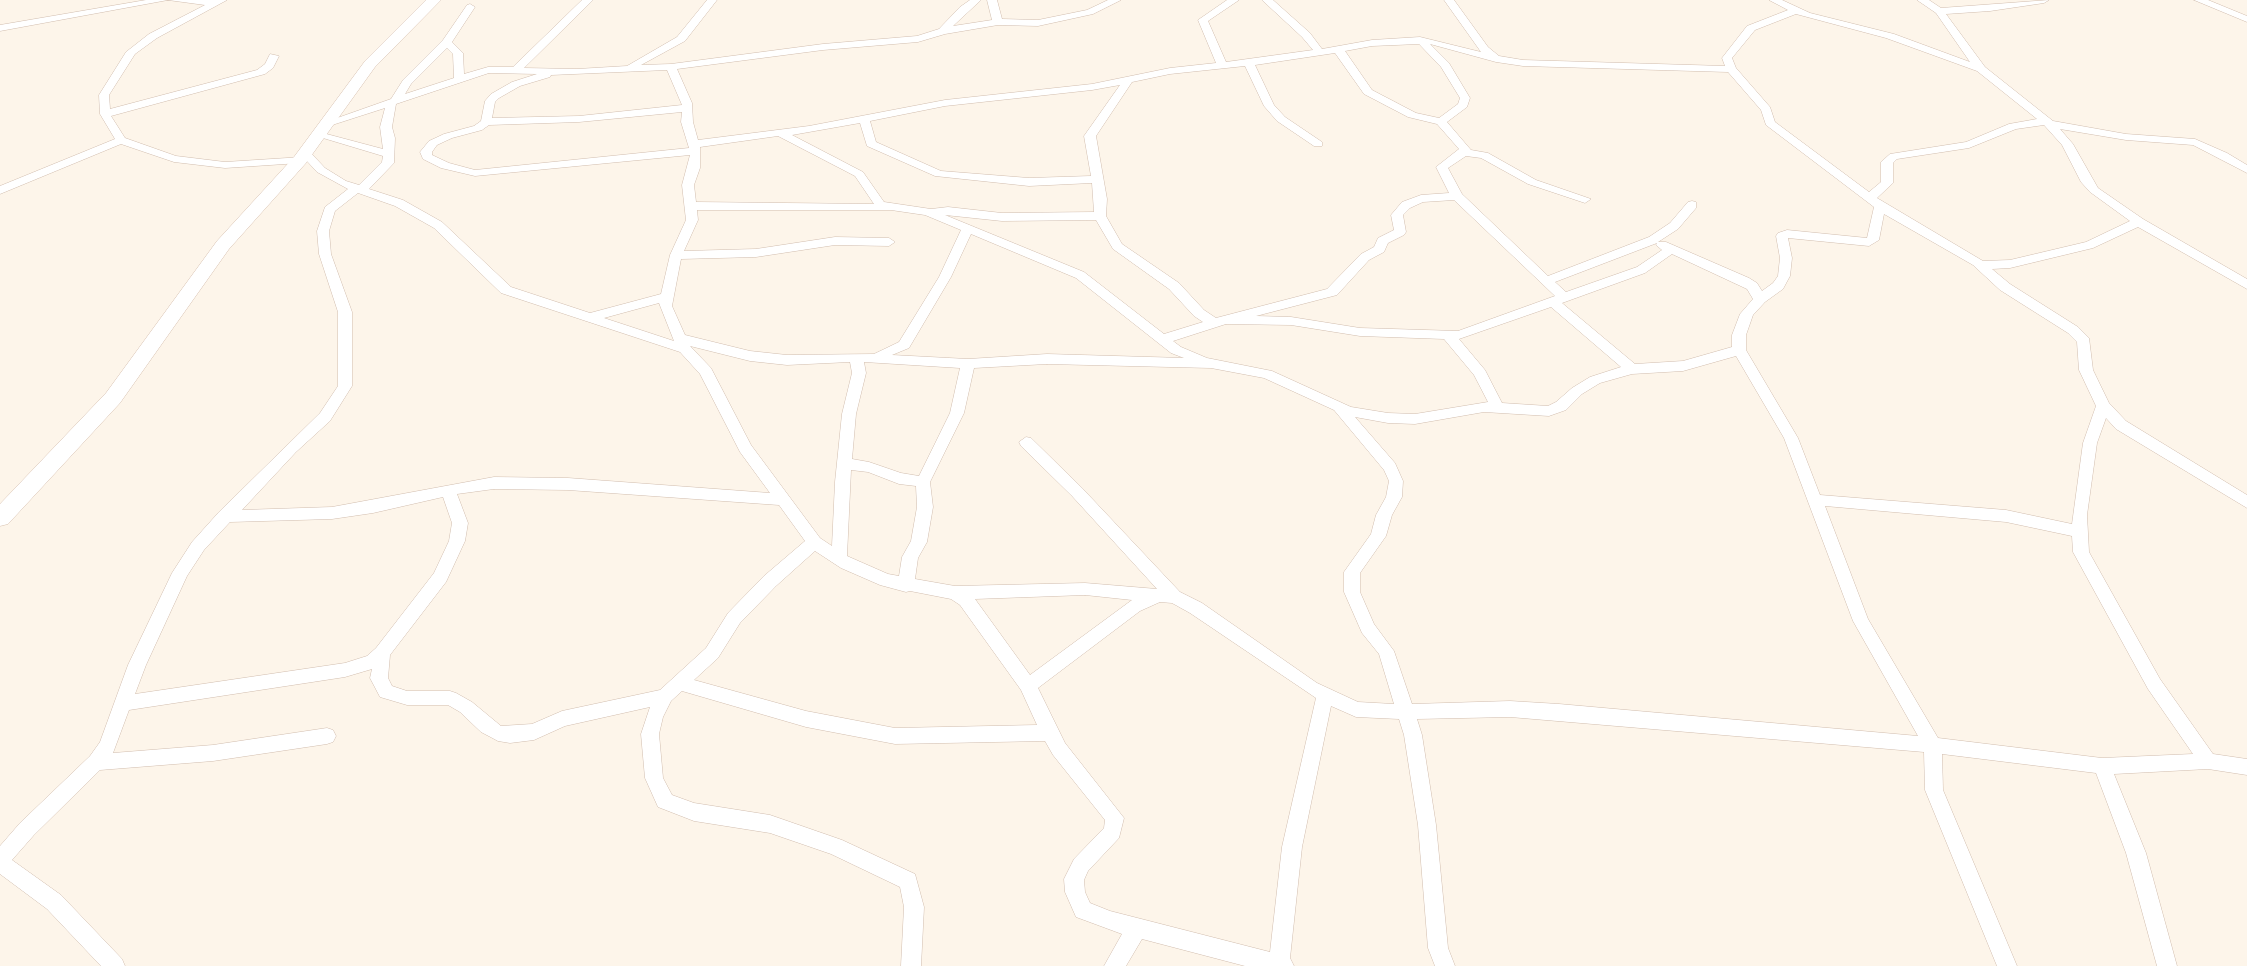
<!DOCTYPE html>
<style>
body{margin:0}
canvas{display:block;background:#fdf5ea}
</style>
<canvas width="2247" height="966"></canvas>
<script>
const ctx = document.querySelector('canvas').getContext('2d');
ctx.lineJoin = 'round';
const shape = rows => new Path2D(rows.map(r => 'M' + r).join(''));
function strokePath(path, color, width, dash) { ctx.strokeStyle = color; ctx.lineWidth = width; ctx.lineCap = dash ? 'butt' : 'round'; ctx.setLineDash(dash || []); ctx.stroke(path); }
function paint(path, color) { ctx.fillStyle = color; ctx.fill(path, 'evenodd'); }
const minor = shape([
 [146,0,227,0,157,38,135,54,109,95,110,109,257,70,265,64,270,54,279,56,273,68,265,74,111,116,125,138,176,156,225,162,303,157,299,153,305,150,309,151,325,168,346,181,359,185,382,162,383,156,313,135,319,132,383,149,380,127,385,108,329,126,323,123,391,99,403,80,443,40,467,5,470,4,475,7,452,42,463,53,464,74,488,67,513,67,582,0,593,0,524,68,577,69,627,66,677,37,707,0,717,0,685,41,641,65,671,64,823,44,917,36,939,29,960,7,970,0,981,0,953,26,992,20,987,0,997,0,1002,19,1038,20,1087,10,1108,0,1121,0,1093,14,1038,26,998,25,945,34,918,42,823,50,677,69,692,103,693,122,698,140,809,126,945,100,1092,84,1170,68,1216,63,1198,20,1227,0,1239,0,1208,21,1226,62,1313,50,1302,37,1262,0,1273,0,1310,33,1322,49,1372,40,1420,37,1481,52,1444,0,1454,0,1488,47,1499,56,1523,60,1725,66,1722,58,1747,26,1788,10,1769,0,1782,0,1810,13,1894,34,1970,62,1936,13,1917,0,1929,0,1941,8,2049,0,2044,3,1990,11,1946,14,1985,67,2053,121,2126,134,2195,139,2227,153,2247,165,2247,173,2193,145,2126,140,2060,129,2073,144,2098,188,2143,219,2247,279,2247,289,2138,227,2093,248,2010,268,1992,269,2010,284,2078,327,2089,338,2093,370,2109,403,2126,421,2247,495,2247,508,2116,429,2106,418,2097,443,2087,515,2089,552,2160,679,2213,754,2247,759,2247,775,2208,769,2114,774,2146,853,2177,966,2157,966,2126,853,2096,773,1942,754,1943,790,2017,966,1997,966,1925,790,1924,752,1510,717,1417,719,1422,735,1436,825,1448,948,1455,966,1435,966,1428,948,1418,825,1404,735,1399,719,1356,717,1331,706,1302,847,1290,958,1294,966,1245,966,1142,939,1126,966,1104,966,1122,934,1076,917,1065,892,1064,879,1074,859,1104,828,1105,820,1053,755,1045,741,895,744,806,727,682,691,671,701,663,717,659,734,663,778,672,795,694,803,770,815,842,840,915,874,924,907,921,966,901,966,904,907,900,887,831,854,770,833,694,821,658,807,645,778,641,734,650,707,565,726,534,740,510,743,498,741,481,732,460,712,448,705,407,705,380,697,370,678,372,669,345,677,129,710,113,753,213,745,327,728,333,730,336,736,333,742,327,744,213,761,100,770,34,835,12,860,61,895,122,959,125,966,101,966,47,909,0,874,0,846,20,823,90,756,100,742,128,665,172,573,192,542,219,512,320,413,338,386,338,312,319,254,317,231,325,207,348,189,317,172,306,160,300,163,225,168,174,162,121,144,0,194,0,186,115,139,100,114,99,95,126,52,149,34,205,5,168,0,0,31,0,25,146,0],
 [1796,14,1886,38,1977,71,2037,119,2009,124,1966,142,1890,154,1881,162,1881,182,1869,192,1775,122,1770,107,1736,68,1732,58,1755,30,1796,14],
 [1419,44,1441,67,1460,98,1458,104,1439,118,1416,113,1372,90,1345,51,1372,46,1419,44],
 [1430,44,1496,62,1523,66,1728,72,1761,110,1766,125,1874,207,1867,238,1787,230,1778,233,1776,236,1780,258,1778,276,1773,283,1762,291,1757,283,1749,278,1666,242,1658,242,1678,229,1696,208,1696,202,1692,201,1688,202,1670,223,1649,237,1548,276,1462,194,1448,168,1466,156,1481,158,1528,184,1585,203,1591,199,1536,180,1488,153,1471,150,1447,122,1467,107,1470,98,1449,63,1430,44],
 [447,48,453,54,454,78,405,94,411,84,447,48],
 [1335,53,1364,94,1408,117,1437,124,1459,149,1436,167,1449,193,1421,195,1402,202,1391,215,1394,230,1378,238,1374,247,1361,254,1327,289,1216,318,1204,310,1179,283,1122,244,1106,216,1107,199,1096,136,1132,82,1170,74,1245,66,1264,106,1277,121,1314,146,1322,146,1322,142,1285,117,1274,105,1255,65,1335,53],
 [667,70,682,105,579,116,492,118,495,102,499,98,520,86,550,77,551,75,667,70],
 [489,73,537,74,512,82,491,94,485,101,481,121,474,126,444,134,429,141,420,152,423,159,441,168,475,176,690,155,682,185,686,220,670,255,661,294,590,313,511,287,442,222,403,200,369,189,394,163,395,138,392,127,396,104,489,73],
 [1120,85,1084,136,1091,176,1029,178,941,171,876,142,870,121,945,106,1092,90,1120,85],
 [682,112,681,122,689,148,475,170,449,163,432,155,432,152,437,145,452,138,482,130,489,125,579,122,682,112],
 [860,123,867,146,935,176,1029,186,1092,183,1094,212,1002,213,948,207,931,209,884,202,863,172,792,135,860,123],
 [2044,125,2062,145,2081,182,2090,192,2130,221,2086,242,2010,260,1983,261,1877,198,1893,183,1893,163,1897,159,1969,148,2016,129,2044,125],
 [778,136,855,176,874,204,696,202,694,185,700,168,700,147,778,136],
 [358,193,395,206,434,228,501,293,680,352,700,374,740,452,770,493,568,478,494,477,332,507,242,510,296,452,330,421,352,386,352,312,331,254,329,231,335,211,358,193],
 [1454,200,1555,296,1458,331,1360,328,1291,317,1256,316,1337,295,1369,260,1384,252,1388,243,1404,235,1406,232,1403,215,1410,208,1423,202,1454,200],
 [697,210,891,210,925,215,961,230,939,277,899,342,874,354,787,355,750,351,685,335,672,306,681,259,756,257,835,245,889,246,895,242,889,238,835,237,756,249,684,251,698,220,697,210],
 [1884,214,1973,265,2000,290,2068,333,2077,342,2079,370,2096,406,2083,443,2072,524,2006,510,1820,495,1798,438,1746,350,1746,335,1753,315,1765,302,1783,289,1790,276,1792,258,1788,238,1869,246,1879,240,1884,214],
 [945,215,1002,221,1096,220,1113,249,1169,289,1194,316,1203,322,1164,334,1084,272,945,215],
 [971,234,1076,278,1171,353,1184,358,1047,354,968,359,892,355,909,348,951,277,971,234],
 [1657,243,1656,245,1662,250,1637,267,1566,292,1555,282,1657,243],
 [1672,254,1747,289,1753,299,1740,314,1732,335,1732,347,1683,361,1635,364,1562,303,1645,273,1672,254],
 [659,303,674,341,604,318,659,303],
 [1551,307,1621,367,1590,377,1572,388,1556,402,1548,406,1502,403,1485,370,1459,339,1551,307],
 [1226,324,1291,325,1360,336,1444,339,1474,375,1488,402,1415,414,1388,413,1351,407,1272,371,1207,358,1181,347,1173,341,1226,324],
 [690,346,750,361,787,365,850,362,852,373,842,414,835,482,832,546,820,538,751,445,711,368,690,346],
 [1736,356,1784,438,1853,621,1918,736,1559,704,1510,701,1412,704,1394,651,1374,624,1360,592,1360,573,1386,536,1392,515,1402,497,1403,481,1395,463,1355,417,1388,423,1415,424,1484,412,1549,416,1566,410,1582,394,1600,383,1632,374,1683,371,1736,356],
 [864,362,960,368,950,413,919,476,901,473,869,462,852,459,856,414,866,373,864,362],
 [1047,364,1211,368,1264,378,1334,410,1384,470,1389,481,1386,497,1376,515,1371,534,1344,572,1344,592,1362,633,1379,654,1394,704,1358,702,1317,683,1202,603,1180,592,1082,488,1031,438,1026,437,1019,442,1021,446,1072,496,1157,589,1085,583,955,586,915,579,918,558,927,542,933,507,930,482,964,413,974,368,1047,364],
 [851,470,868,472,899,484,916,486,917,507,911,541,902,557,899,576,888,574,847,556,851,470],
 [494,489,568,490,779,505,805,541,764,576,728,613,706,648,660,690,562,711,532,724,501,726,472,702,456,693,450,691,407,691,392,686,388,678,390,655,446,582,465,541,468,523,457,494,494,489],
 [443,497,452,523,449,541,434,573,376,648,367,656,345,663,135,694,146,665,187,576,204,550,230,522,332,519,373,513,443,497],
 [1825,506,2006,522,2072,536,2073,552,2148,689,2193,754,2102,758,1938,738,1868,619,1825,506],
 [815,551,841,568,880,585,906,592,910,591,951,599,960,605,1021,690,1037,725,895,728,806,711,694,680,718,658,740,623,776,586,815,551],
 [1085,595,1132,600,1030,675,975,599,1085,595],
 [1160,602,1172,603,1190,613,1316,698,1282,847,1270,952,1110,911,1090,903,1085,892,1084,880,1088,871,1119,838,1124,818,1065,743,1038,688,1140,611,1160,602],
 [2194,0,2208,0,2247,16,2247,22,2194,0]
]);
const secondary = shape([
 [426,0,441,0,375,67,306,163,229,249,120,403,8,524,0,526,0,504,106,393,217,241,294,157,365,61,426,0]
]);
strokePath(minor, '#d1bdae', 1);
strokePath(secondary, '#d6bfae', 1);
paint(minor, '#fff');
paint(secondary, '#fff');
</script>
